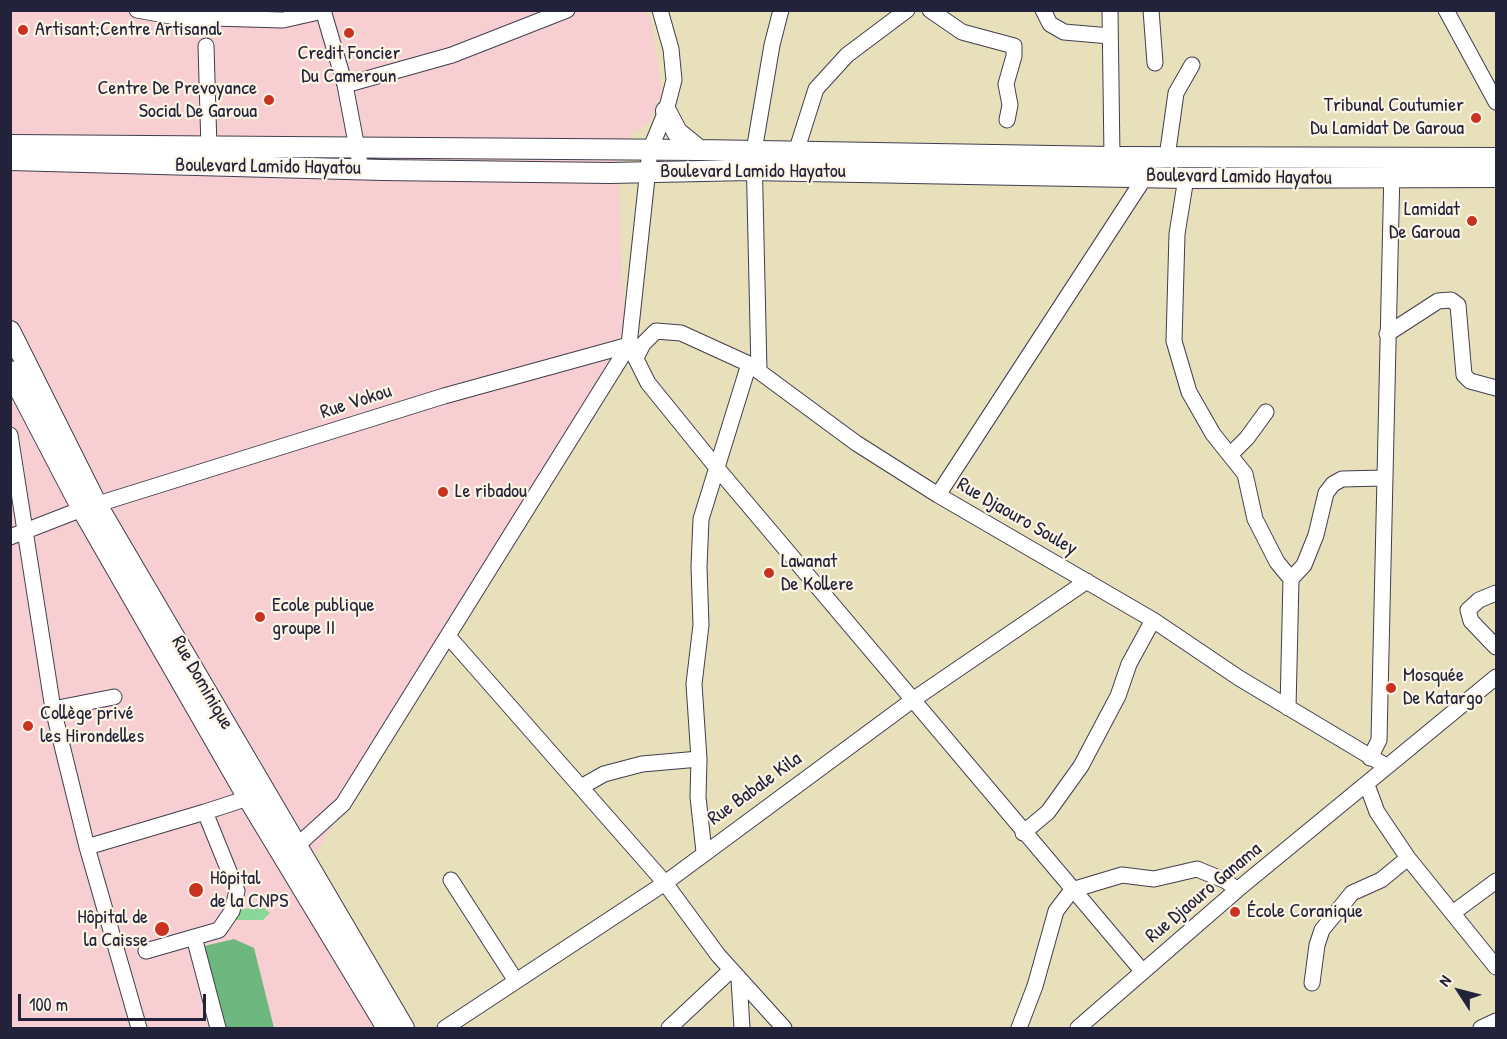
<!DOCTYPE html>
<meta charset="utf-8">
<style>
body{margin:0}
#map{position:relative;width:1507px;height:1039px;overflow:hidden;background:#e8e0bb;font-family:"Patrick Hand",sans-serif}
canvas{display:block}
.frame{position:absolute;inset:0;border:12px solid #22223b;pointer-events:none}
.north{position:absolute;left:1429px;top:961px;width:60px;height:60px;-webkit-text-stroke:4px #fcf5e5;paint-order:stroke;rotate:306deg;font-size:16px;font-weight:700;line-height:24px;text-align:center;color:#22223b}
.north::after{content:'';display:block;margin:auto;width:21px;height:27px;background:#22223b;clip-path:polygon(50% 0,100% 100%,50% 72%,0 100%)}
.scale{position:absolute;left:18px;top:994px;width:188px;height:27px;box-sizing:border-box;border:3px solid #22223b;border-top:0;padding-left:8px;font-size:18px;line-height:21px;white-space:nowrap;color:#22223b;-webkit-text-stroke:4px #fcf5e5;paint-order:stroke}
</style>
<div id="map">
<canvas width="1507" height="1039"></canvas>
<div class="frame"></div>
<div class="north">N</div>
<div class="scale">100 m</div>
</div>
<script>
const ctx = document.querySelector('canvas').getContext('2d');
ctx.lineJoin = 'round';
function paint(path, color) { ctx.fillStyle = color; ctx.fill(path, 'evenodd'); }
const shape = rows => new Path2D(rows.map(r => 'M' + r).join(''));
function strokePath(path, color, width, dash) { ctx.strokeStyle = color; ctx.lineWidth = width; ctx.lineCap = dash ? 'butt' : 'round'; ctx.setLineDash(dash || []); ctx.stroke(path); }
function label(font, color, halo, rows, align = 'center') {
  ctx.font = font + ' "Patrick Hand",sans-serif'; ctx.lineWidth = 4.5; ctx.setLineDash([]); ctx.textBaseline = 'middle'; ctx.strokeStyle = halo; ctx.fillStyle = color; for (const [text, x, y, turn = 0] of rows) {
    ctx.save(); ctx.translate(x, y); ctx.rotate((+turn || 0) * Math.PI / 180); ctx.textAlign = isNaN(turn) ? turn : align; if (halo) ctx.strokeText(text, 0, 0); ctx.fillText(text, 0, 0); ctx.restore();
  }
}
paint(shape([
 [647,10,652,23,662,92,650,122,620,143,618,150,625,342,294,890,373,1028,11,1028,10,11]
]), '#f7cfd3');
paint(shape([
 [264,908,270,913,263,920,232,920,236,909]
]), '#89d897');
paint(shape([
 [234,939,254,948,274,1028,226,1028,204,946]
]), '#6eb880');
const minor = shape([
 [137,10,176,17,283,20,323,11],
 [323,10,345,85,361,169],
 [930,10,962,32,1014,46,1014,56,1006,84,1010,105,1007,120],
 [1043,10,1050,24,1064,32,1110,36],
 [1110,10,1112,157],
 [1151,10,1155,63],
 [1446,10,1496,102],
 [206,46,209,148],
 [345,85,452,55,567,10],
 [796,152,816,89,847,55,907,10],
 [1167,157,1176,93,1192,65],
 [1186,178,1177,234,1174,341,1189,392,1213,434,1245,474,1255,519,1277,562,1291,579,1288,708],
 [1387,334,1438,301,1451,300,1458,305,1464,375,1470,381,1496,388],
 [636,358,643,344,656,331,681,333,749,364,856,443,938,495,1153,620,1239,678,1386,766],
 [759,371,754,151,772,45,781,10],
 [10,435,53,709,87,847,139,1028],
 [1230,455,1247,438,1266,412],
 [938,495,1145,177],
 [10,537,82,509,444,396,629,345,648,383,717,468,1143,972],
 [1291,579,1304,565,1316,535,1326,493,1333,484,1342,479,1383,478],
 [1496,593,1479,600,1468,610,1471,621,1496,647],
 [448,636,665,883,718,955,784,1028],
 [53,709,114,697],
 [1370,758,1379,740,1392,169],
 [1367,785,1377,812,1408,858,1496,967],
 [581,787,604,774,642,764,699,759],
 [1023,833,1048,812,1081,766,1118,696,1129,664,1153,620],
 [87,847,205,812,248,798,255,792],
 [290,852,343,804,629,345,650,150,666,111,674,80,671,49,660,10],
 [704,852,698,797,699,759,694,684,701,625,699,567,701,519,749,364],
 [451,880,516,981],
 [1454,912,1496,881],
 [194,937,218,1028],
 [146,951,219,930,232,911,237,891,205,812],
 [739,979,742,1028],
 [1312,983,1317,945,1322,930,1352,893,1381,880,1408,858],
 [445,1028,665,883,914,699,1087,581],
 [669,1028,731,970],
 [1019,1028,1035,986,1056,911,1072,890,1122,875,1154,879,1197,869,1226,881,1237,890],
 [1078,1028,1237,890,1496,677],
 [1481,1028,1496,1021]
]);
const major = shape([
 [666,111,677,132,699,150],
 [10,145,699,150,1112,157,1496,158],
 [10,160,383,170,610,173,749,170,1186,178,1496,177],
 [10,331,97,505,404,1028],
 [10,371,82,509,248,798,387,1028]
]);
strokePath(minor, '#403e4e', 17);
strokePath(major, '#403e4e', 22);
strokePath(minor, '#fff', 15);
strokePath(major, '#fff', 20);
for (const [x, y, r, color] of [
 [23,30,6,"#c8321e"],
 [349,33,6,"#c8321e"],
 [269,100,6,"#c8321e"],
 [1476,118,6,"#c8321e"],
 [1472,221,6,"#c8321e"],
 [443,492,6,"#c8321e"],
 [769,573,6,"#c8321e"],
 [260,617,6,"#c8321e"],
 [1391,688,6,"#c8321e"],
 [28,726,6,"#c8321e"],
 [196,890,8,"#c8321e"],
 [1235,912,6,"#c8321e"],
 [162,929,8,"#c8321e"]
]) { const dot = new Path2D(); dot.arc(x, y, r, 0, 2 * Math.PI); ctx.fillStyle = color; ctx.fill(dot); strokePath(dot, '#fcf5e5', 2); }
label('20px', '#22223b', '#fcf5e5', [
 ["Artisant;Centre Artisanal",35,30],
 ["Credit Foncier",349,54,"center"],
 ["Du Cameroun",349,77,"center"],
 ["Centre De Prevoyance",257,89,"right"],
 ["Social De Garoua",257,112,"right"],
 ["Tribunal Coutumier",1464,106,"right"],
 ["Du Lamidat De Garoua",1464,129,"right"],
 ["Lamidat",1460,210,"right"],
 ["De Garoua",1460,233,"right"],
 ["Le ribadou",455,492],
 ["Lawanat",781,562],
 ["De Kollere",781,585],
 ["Ecole publique",272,606],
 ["groupe II",272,629],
 ["Mosquée",1403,676],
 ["De Katargo",1403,699],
 ["Collège privé",40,714],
 ["les Hirondelles",40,737],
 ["Hôpital",210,879],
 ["de la CNPS",210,902],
 ["École Coranique",1247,912],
 ["Hôpital de",148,918,"right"],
 ["la Caisse",148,941,"right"]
], 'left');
label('20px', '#22223b', '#fcf5e5', [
 ["Boulevard Lamido Hayatou",268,167,1],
 ["Boulevard Lamido Hayatou",753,172],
 ["Boulevard Lamido Hayatou",1239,177,1],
 ["Rue Vokou",356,402,-18],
 ["Rue Djaouro Souley",1017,517,30],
 ["Rue Dominique",202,683,60],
 ["Rue Babale Kila",755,789,-36],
 ["Rue Djaouro Ganama",1204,893,-40]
]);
</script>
